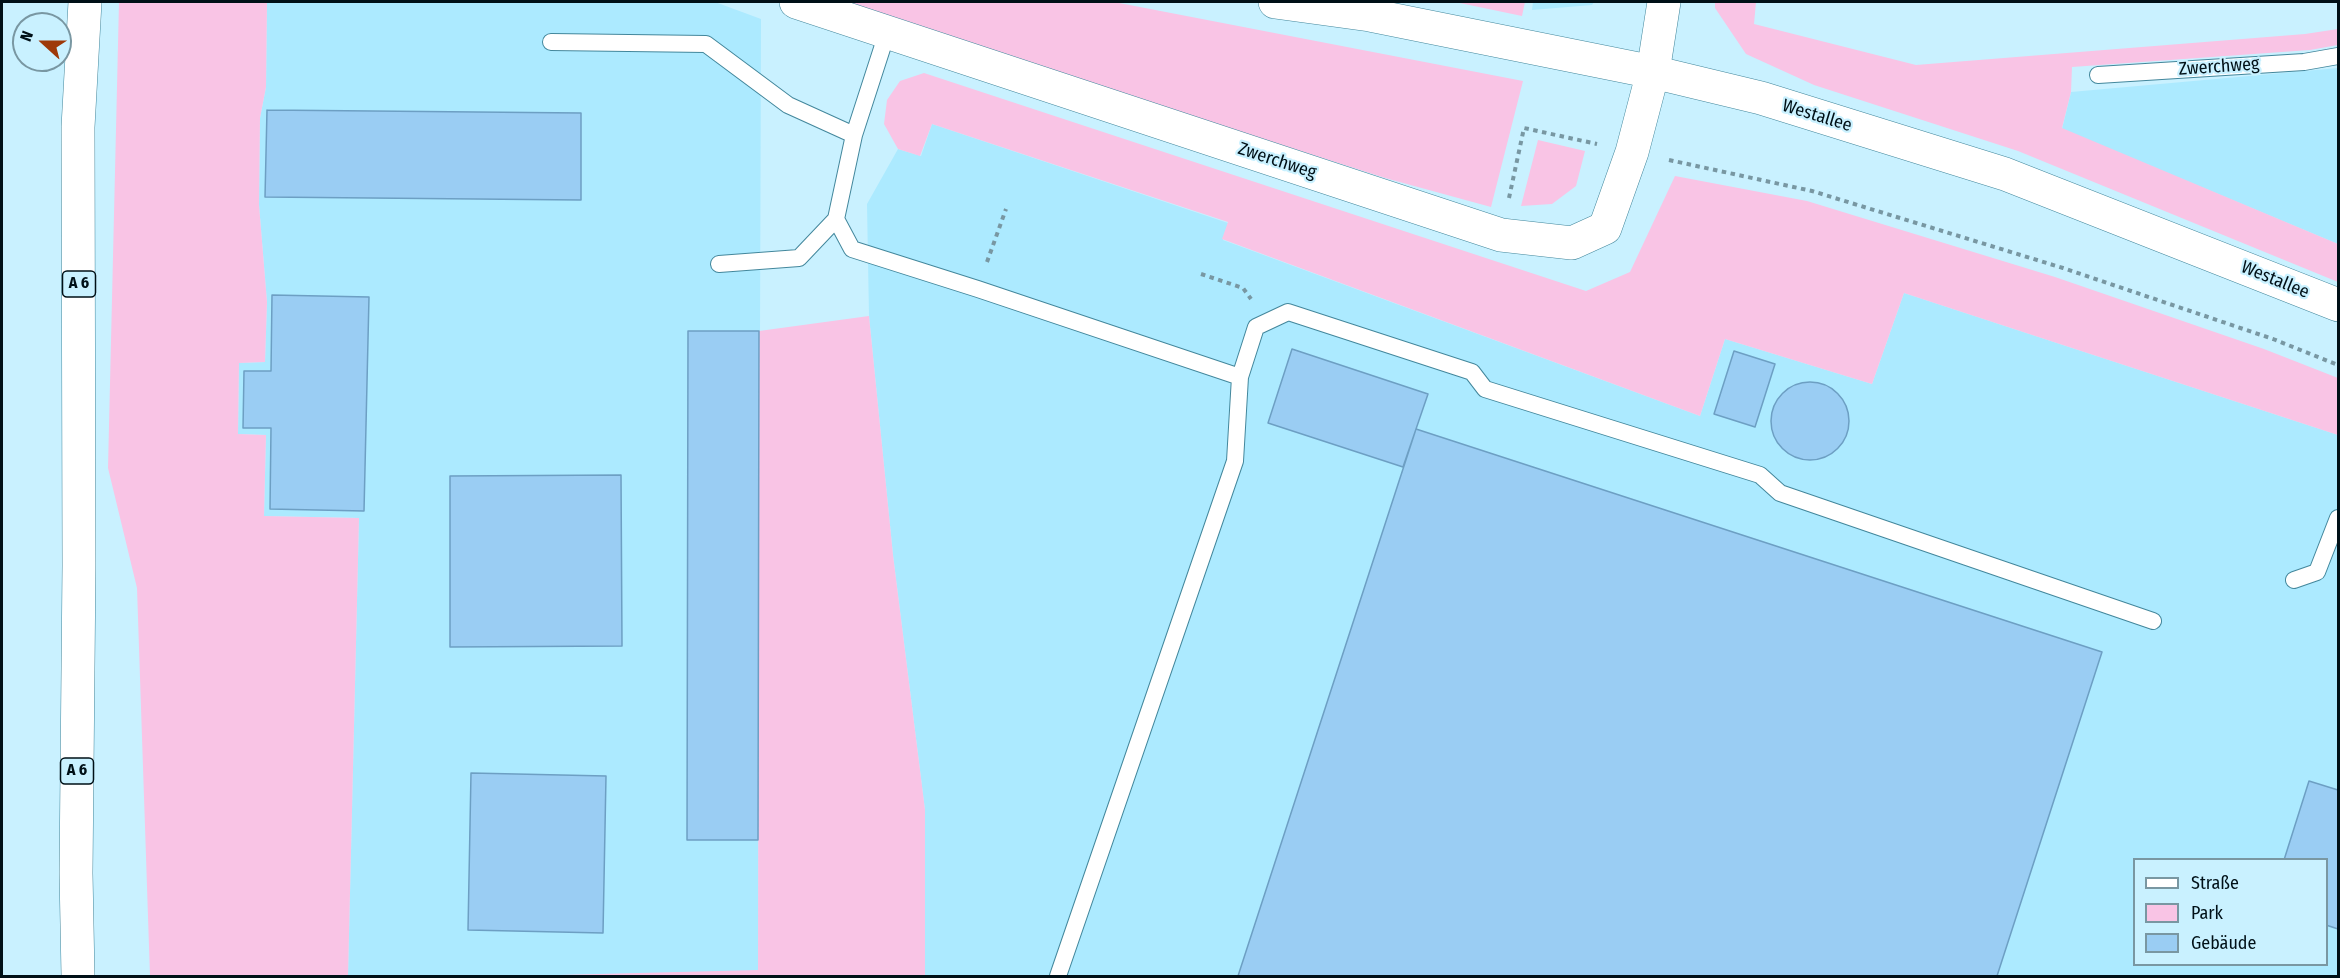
<!DOCTYPE html>
<meta charset="utf-8">
<style>
body{margin:0}
#map{position:relative;width:2340px;height:978px;overflow:hidden;background:#c9f1ff;font-family:"Fira Sans Condensed",sans-serif}
canvas{display:block}
.frame{position:absolute;inset:0;border:3px solid #001017;pointer-events:none}
.legend{position:absolute;left:2133px;top:858px;width:195px;height:108px;box-sizing:border-box;background:#c9f1ff;border:2px solid #7997a2;margin:0;padding:8px 10px;list-style:none;font-size:18px;color:#001017}
.legend li{display:flex;align-items:center;gap:12px;height:30px}
.legend b{width:30px;border:2px solid #7997a2}
.north{position:absolute;left:12px;top:12px;width:60px;height:60px;box-sizing:border-box;background:#c9f1ff;border:2px solid #7997a2;border-radius:50%;rotate:291deg;font-size:16px;font-weight:700;line-height:24px;text-align:center;color:#001017}
.north::after{content:'';display:block;margin:auto;width:21px;height:27px;background:#9e3909;clip-path:polygon(50% 0,100% 100%,50% 72%,0 100%)}
</style>
<div id="map">
<canvas width="2340" height="978"></canvas>
<div class="frame"></div>
<ul class="legend">
<li><b style="height:8px;background:#fff"></b>Straße</li>
<li><b style="height:16px;background:#f9c4e5"></b>Park</li>
<li><b style="height:16px;background:#9acdf3"></b>Gebäude</li>
</ul>
<div class="north">N</div>
</div>
<script>
const ctx = document.querySelector('canvas').getContext('2d');
ctx.lineJoin = 'round';
function paint(path, color) { ctx.fillStyle = color; ctx.fill(path, 'evenodd'); }
const shape = rows => new Path2D(rows.map(r => 'M' + r).join(''));
function strokePath(path, color, width, dash) { ctx.strokeStyle = color; ctx.lineWidth = width; ctx.lineCap = dash ? 'butt' : 'round'; ctx.setLineDash(dash || []); ctx.stroke(path); }
function label(font, color, halo, rows, align = 'center') {
  ctx.font = font + ' "Fira Sans Condensed",sans-serif'; ctx.lineWidth = 4.5; ctx.setLineDash([]); ctx.textBaseline = 'middle'; ctx.strokeStyle = halo; ctx.fillStyle = color; for (const [text, x, y, turn = 0] of rows) {
    ctx.save(); ctx.translate(x, y); ctx.rotate((+turn || 0) * Math.PI / 180); ctx.textAlign = isNaN(turn) ? turn : align; if (halo) ctx.strokeText(text, 0, 0); ctx.fillText(text, 0, 0); ctx.restore();
  }
}
paint(shape([
 [267,2,715,2,761,19,758,971,519,976,348,976,359,518,264,516,266,435,238,434,239,363,265,362,267,302,259,205,260,118,266,87],
 [1533,2,1594,2,1592,5,1532,10],
 [2338,68,2338,244,2062,129,2071,92],
 [932,124,1228,223,1223,240,1700,416,1725,339,1872,384,1904,293,2338,435,2338,976,925,976,925,810,893,555,869,316,867,204,898,149,921,156],
 [2134,860,2326,860,2326,964,2134,964]
]), '#aceaff');
paint(shape([
 [119,2,267,2,266,87,260,118,259,205,267,302,265,362,239,363,238,434,266,435,264,516,359,518,348,976,150,976,137,588,108,468],
 [835,2,1114,2,1523,81,1491,207,1385,178],
 [1455,2,1525,2,1522,16],
 [1715,2,1756,2,1754,24,1916,65,2305,34,2338,29,2338,45,2310,50,2072,67,2071,92,2062,128,2338,244,2338,282,2018,151,1814,85,1746,54,1715,8],
 [924,73,1586,291,1630,272,1675,176,1807,201,2055,277,2264,349,2338,378,2338,435,1904,293,1872,384,1725,339,1700,416,1222,239,1228,222,932,124,920,156,898,149,884,124,887,100,900,81],
 [1538,140,1585,151,1576,186,1552,204,1521,206],
 [869,316,893,555,925,810,925,976,519,976,758,970,759,331]
]), '#f9c4e5');
const building = shape([
 [267,110,581,113,581,200,265,197,267,110],
 [272,295,369,297,364,511,270,509,271,428,243,428,244,371,271,371,272,295],
 [688,331,759,331,758,840,687,840,688,331],
 [1292,349,1428,394,1403,467,1268,423,1292,349],
 [1734,351,1775,364,1755,427,1714,414,1734,351],
 '1771 421a39 39 0 1 1 78 0a39 39 0 1 1-78 0Z',
 [1416,429,2102,652,1997,976,1238,976,1416,429],
 [621,475,622,646,450,647,450,476,621,475],
 [471,773,606,776,603,933,468,930,471,773],
 [2309,781,2338,790,2338,929,2326,925,2326,860,2284,860,2309,781]
]);
paint(building, '#9acdf3');
strokePath(building, '#6d9fc3', 1.5);
const service = shape([
 [551,42,706,44,788,105,854,135],
 [2098,75,2304,62,2338,56],
 [836,219,852,249,978,289,1240,377],
 [719,264,799,258,836,219,854,135,887,33],
 [2294,580,2317,572,2338,518],
 [1058,976,1235,461,1240,377,1256,327,1288,312,1472,372,1485,389,1760,475,1780,493,2153,621]
]);
const minor = shape([
 [796,2,1501,235,1572,243,1605,228,1632,152,1653,72,1664,2]
]);
const secondary = shape([
 [1275,2,1370,15,1653,72,1761,98,2005,174,2338,305]
]);
const motorway = shape([
 [78,976,76,873,79,566,78,127,85,2]
]);
strokePath(service, '#43879c', 18);
strokePath(minor, '#43879c', 34);
strokePath(secondary, '#43879c', 34);
strokePath(motorway, '#43879c', 34);
strokePath(shape([
 [1669,160,1812,191,2063,268,2273,339,2338,365],
 [1509,198,1524,128,1597,144],
 [987,262,1006,209],
 [1201,274,1243,288,1251,299]
]), '#7897a2', 4, [4.5, 4.5]);
strokePath(service, '#fff', 16);
strokePath(minor, '#fff', 33);
strokePath(secondary, '#fff', 33);
strokePath(motorway, '#fff', 33);
for (const [x, y, w] of [
 [79,284,33],
 [77,771,33]
]) { const box = new Path2D(); box.roundRect(x - w / 2, y - 13, w, 26, 4.5); ctx.fillStyle = '#c9f1ff'; ctx.fill(box); strokePath(box, '#001017', 1.5); }
label('bold 16px', '#001017', null, [
 ["A 6",79,284],
 ["A 6",77,771]
]);
label('18px', '#001017', '#c9f1ff', [
 ["Zwerchweg",2219,67,-4],
 ["Westallee",1817,116,17],
 ["Zwerchweg",1277,161,18],
 ["Westallee",2275,280,22]
]);
</script>
